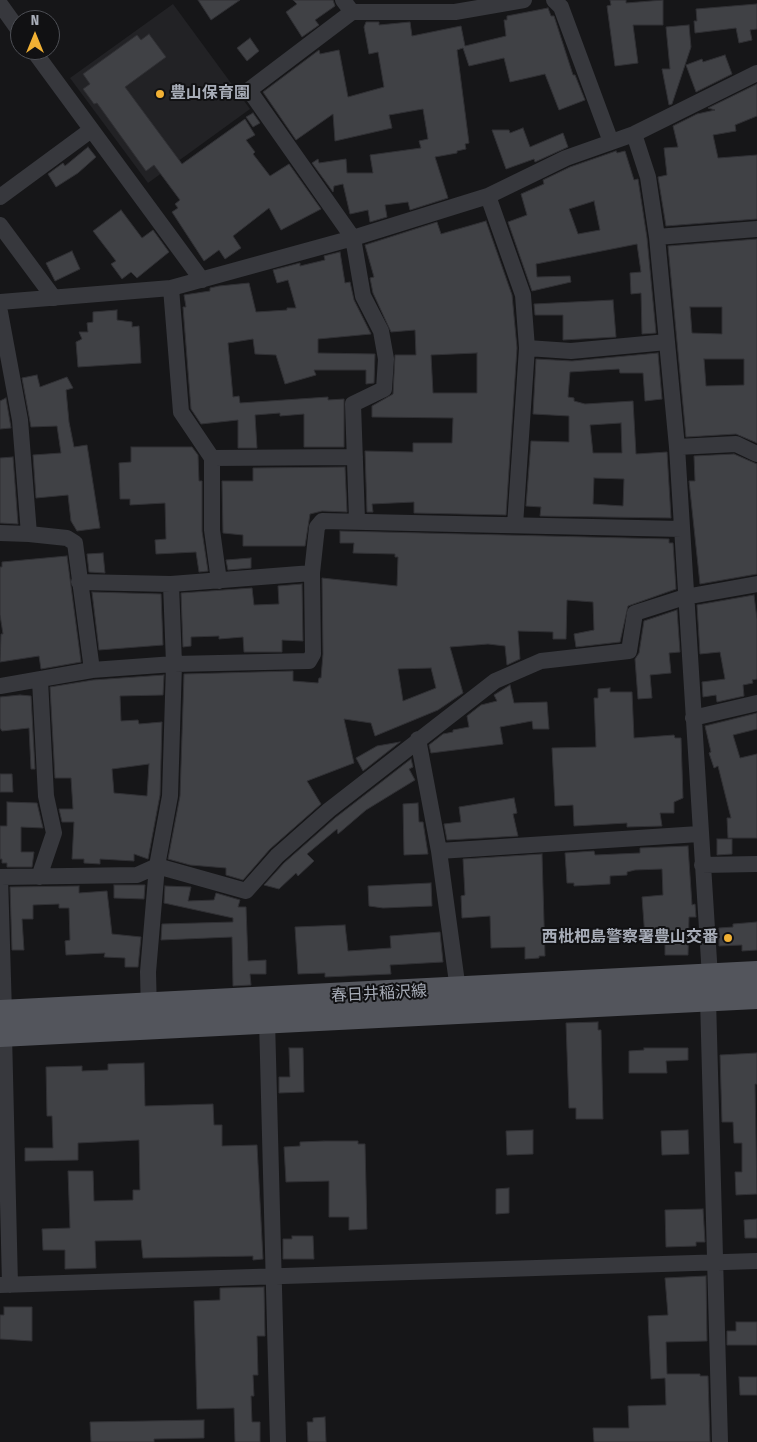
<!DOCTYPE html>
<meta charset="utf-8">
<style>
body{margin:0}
#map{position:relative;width:757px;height:1442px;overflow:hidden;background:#161618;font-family:"Fira Sans Condensed",sans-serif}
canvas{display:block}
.north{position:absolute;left:10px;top:10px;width:50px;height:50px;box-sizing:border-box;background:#111113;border:1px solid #4d4f55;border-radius:50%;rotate:0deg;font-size:14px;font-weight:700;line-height:20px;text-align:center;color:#a8adb8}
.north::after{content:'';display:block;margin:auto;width:18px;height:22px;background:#f2b134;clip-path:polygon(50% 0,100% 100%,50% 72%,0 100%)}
</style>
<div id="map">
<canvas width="757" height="1442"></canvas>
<div class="north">N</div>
</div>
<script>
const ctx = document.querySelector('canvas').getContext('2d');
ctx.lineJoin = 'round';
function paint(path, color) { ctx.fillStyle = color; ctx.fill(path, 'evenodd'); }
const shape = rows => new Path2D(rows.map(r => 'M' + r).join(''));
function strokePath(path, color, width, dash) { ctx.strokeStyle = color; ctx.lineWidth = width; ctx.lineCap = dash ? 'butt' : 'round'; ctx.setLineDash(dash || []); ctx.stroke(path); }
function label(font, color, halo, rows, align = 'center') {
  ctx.font = font + ' "Fira Sans Condensed","Noto Sans JP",sans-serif'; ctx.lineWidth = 4; ctx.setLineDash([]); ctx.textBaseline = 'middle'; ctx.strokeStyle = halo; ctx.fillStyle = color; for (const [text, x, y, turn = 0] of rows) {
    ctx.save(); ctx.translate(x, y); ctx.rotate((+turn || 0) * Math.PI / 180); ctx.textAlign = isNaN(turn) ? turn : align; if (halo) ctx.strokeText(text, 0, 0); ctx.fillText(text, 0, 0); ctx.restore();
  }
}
paint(shape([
 [173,4,250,109,148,183,70,78]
]), '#222225');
const building = shape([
 [198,0,240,0,211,20,198,0],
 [293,0,333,0,335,6,315,20,319,25,302,37,286,12,297,4,293,0],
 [610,0,626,0,626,3,663,0,663,25,633,25,638,63,615,66,607,6,611,5,610,0],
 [757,4,757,29,750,30,752,40,739,43,736,28,695,33,694,21,697,21,696,9,757,4],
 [548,8,551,16,554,16,573,75,575,75,585,100,559,110,545,74,510,82,504,58,469,66,463,48,457,50,469,143,465,144,466,149,457,151,457,153,435,157,448,198,410,210,408,202,385,205,387,217,370,222,368,210,350,214,343,184,334,186,333,192,312,163,318,159,319,163,346,159,347,173,373,173,370,155,421,148,419,141,428,139,423,109,389,115,392,128,335,141,333,114,296,140,263,92,319,50,320,54,339,50,348,97,384,87,378,52,369,54,364,27,366,22,379,22,379,25,410,22,412,36,461,26,465,46,506,36,504,20,507,20,507,16,548,8],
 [689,25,691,47,672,104,669,105,662,69,670,69,666,27,689,25],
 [149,34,166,57,125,87,182,164,245,119,255,135,246,140,255,152,253,154,270,176,289,164,321,209,281,230,269,208,233,236,241,248,225,259,219,250,204,261,172,212,178,208,175,204,180,200,154,165,146,171,97,103,94,104,83,89,90,84,83,74,137,35,141,40,149,34],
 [250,38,259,51,247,61,237,48,250,38],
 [725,55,732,74,696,92,686,65,702,59,703,62,725,55],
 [757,84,757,116,735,125,736,131,713,135,718,158,757,155,757,219,666,226,658,177,667,175,664,148,678,147,673,126,697,114,715,110,708,108,757,84],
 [253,113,260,123,253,127,246,117,253,113],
 [523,128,530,147,563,133,568,147,535,162,534,159,506,169,492,130,509,130,510,133,523,128],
 [88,147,96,157,78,173,56,187,48,174,63,163,65,166,88,147],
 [616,151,617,153,625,151,634,180,638,179,647,238,656,333,642,334,641,293,631,294,630,273,641,272,637,244,536,264,537,277,570,276,571,282,532,291,508,222,527,215,521,194,544,184,543,180,570,167,616,151],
 [594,201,600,230,578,234,569,209,594,201],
 [121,210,142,238,153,230,169,252,137,278,131,272,122,279,111,264,116,261,93,231,121,210],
 [486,221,512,295,517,348,506,515,414,513,414,502,372,504,373,512,367,512,365,451,413,452,413,443,452,443,453,418,372,417,372,406,393,394,395,355,416,355,415,330,391,332,373,293,370,278,374,277,365,245,437,222,441,234,486,221],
 [477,353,477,393,433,393,431,355,477,353],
 [757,239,757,443,736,434,686,437,668,246,757,239],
 [690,307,722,307,722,334,692,333,690,307],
 [704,359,744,359,744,385,706,386,704,359],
 [72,251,80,269,55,281,46,263,72,251],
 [340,252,345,283,350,282,354,300,371,334,318,339,318,353,375,354,374,383,366,384,366,370,314,370,316,375,285,384,276,355,255,354,253,339,228,343,233,397,239,396,240,403,328,397,328,400,344,399,344,447,304,447,304,414,280,416,280,413,255,415,257,448,238,448,238,420,201,424,191,409,183,307,186,307,184,295,210,291,210,288,219,286,249,283,256,312,287,310,287,308,296,308,288,280,277,283,273,270,300,263,300,266,325,260,324,256,340,252],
 [613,300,616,337,563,340,563,315,535,315,534,304,613,300],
 [117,310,117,320,132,322,132,327,139,326,141,363,78,367,76,342,82,339,79,332,88,332,87,323,93,322,93,312,117,310],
 [658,353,662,399,645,401,643,373,620,373,619,369,570,372,568,397,574,398,574,401,585,404,633,401,636,454,667,452,671,518,540,516,541,507,526,506,531,441,569,442,569,416,533,414,536,359,572,361,658,353],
 [621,423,622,453,593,453,590,425,621,423],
 [594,478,624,479,623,506,593,504,594,478],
 [37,375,40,387,67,377,73,388,66,390,69,422,74,447,87,445,100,528,77,531,71,521,68,495,36,498,33,455,61,453,57,426,31,427,22,378,37,375],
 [6,398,11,428,0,429,0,401,6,398],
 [131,447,192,447,198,455,199,481,202,481,202,531,208,571,199,572,196,552,156,554,155,540,166,539,165,503,130,505,130,499,120,499,119,463,131,462,131,447],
 [734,454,757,464,757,574,700,584,689,481,695,481,694,456,734,454],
 [13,457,18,524,0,523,0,458,13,457],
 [345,467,347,512,322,511,310,514,305,546,243,546,243,535,223,533,222,481,253,481,253,468,345,467],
 [340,531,669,539,669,543,673,543,676,589,628,606,620,642,576,647,574,634,594,630,593,602,567,600,566,639,553,639,553,632,518,631,520,659,507,665,505,646,488,644,450,647,463,693,438,710,375,736,371,723,344,719,354,763,307,781,321,804,270,849,243,880,226,875,226,868,190,865,168,859,180,796,184,674,293,671,293,681,318,683,319,678,321,678,323,654,322,578,397,586,398,557,395,557,395,554,353,553,354,543,340,543,340,531],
 [431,668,436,688,403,701,398,669,431,668],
 [103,553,105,573,89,572,87,554,103,553],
 [67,556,81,662,41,669,39,656,0,662,1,634,3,634,0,615,0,567,2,567,2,562,67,556],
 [251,558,251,568,228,570,226,560,251,558],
 [302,584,303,641,282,640,282,652,244,652,243,637,219,639,219,636,191,637,191,646,183,647,181,593,252,588,254,605,279,604,278,586,302,584],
 [92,592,161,594,163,645,99,650,92,592],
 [754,595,757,619,757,679,752,680,753,683,743,685,744,696,717,702,716,695,703,697,702,682,725,679,720,652,700,654,697,605,754,595],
 [677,610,680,652,669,653,671,673,650,675,652,698,638,699,635,659,639,653,644,621,677,610],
 [164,675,163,695,120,696,121,721,138,720,139,724,162,722,160,795,148,859,134,854,134,861,100,859,100,864,84,863,84,859,72,859,74,822,62,822,59,809,73,809,71,778,55,778,50,687,93,680,164,675],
 [149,764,147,796,114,793,112,769,149,764],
 [510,685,514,703,547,702,549,729,533,729,532,721,500,727,503,744,431,753,429,745,443,734,453,732,453,730,469,727,467,716,481,705,497,701,494,695,510,685],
 [610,688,610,692,632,692,634,738,674,735,675,738,681,738,683,798,674,802,674,813,660,813,662,826,627,827,627,823,574,826,573,805,555,806,552,748,596,747,594,698,598,698,598,689,610,688],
 [20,695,31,696,35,769,31,769,29,728,2,731,0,728,0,697,20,695],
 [757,713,757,729,733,735,740,758,757,754,757,838,728,838,727,818,731,818,718,766,714,768,709,753,711,752,705,726,757,713],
 [400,742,363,771,356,758,377,746,400,742],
 [411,759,413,767,409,769,415,780,366,810,338,834,337,829,307,854,314,861,298,876,296,873,279,889,264,885,284,863,335,818,411,759],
 [0,774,12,774,13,792,0,792,0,774],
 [514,798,517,813,513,814,518,836,447,840,444,824,461,822,459,807,514,798],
 [7,802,37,803,43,828,21,827,21,852,34,852,32,867,7,867,7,863,2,863,2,859,0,859,0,826,7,826,7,802],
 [418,803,419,822,423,822,428,854,404,855,403,804,418,803],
 [717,839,732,839,732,854,717,855,717,839],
 [688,846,692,905,695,904,696,917,689,917,688,955,665,955,665,937,645,938,642,897,663,895,662,869,635,870,627,872,627,875,610,876,610,884,574,886,574,883,567,883,565,853,594,851,595,855,640,853,640,848,688,846],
 [542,854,545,956,539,956,539,958,525,959,525,947,491,948,490,916,462,918,461,896,465,895,463,859,542,854],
 [431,883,432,906,383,908,369,906,368,886,431,883],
 [114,885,145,885,144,899,114,898,114,885],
 [79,886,79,893,107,891,112,934,141,937,138,967,125,967,125,958,104,957,105,953,66,955,65,941,70,940,69,908,59,908,59,904,33,905,33,919,22,919,24,950,12,950,10,887,79,886],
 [165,886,191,887,188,901,214,900,216,893,240,900,238,907,246,907,248,961,266,960,266,974,250,974,251,985,233,986,232,937,161,940,162,924,233,922,233,918,164,903,165,886],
 [757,922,757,950,742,951,742,945,719,946,719,928,733,927,733,924,757,922],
 [345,925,348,951,391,948,390,936,440,932,443,962,390,965,391,974,325,977,325,973,298,974,295,927,345,925],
 [598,1022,598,1030,601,1030,603,1119,576,1119,576,1108,569,1108,566,1023,598,1022],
 [289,1048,303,1048,304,1092,279,1093,279,1077,290,1077,289,1048],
 [644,1048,688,1048,688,1060,666,1061,667,1073,629,1073,629,1051,644,1050,644,1048],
 [757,1053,757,1084,755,1084,757,1194,736,1195,735,1172,742,1172,742,1143,734,1143,733,1122,722,1122,720,1055,757,1053],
 [144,1063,145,1106,213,1104,214,1125,222,1125,222,1146,257,1145,263,1259,253,1260,253,1256,143,1258,141,1240,95,1241,96,1268,65,1269,65,1250,43,1250,42,1229,70,1228,68,1171,93,1171,94,1201,133,1200,133,1190,140,1190,139,1140,78,1143,78,1160,25,1161,25,1148,53,1148,52,1116,47,1116,46,1067,82,1066,82,1071,108,1070,108,1064,144,1063],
 [533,1130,533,1154,507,1155,506,1131,533,1130],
 [688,1130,689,1154,662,1155,661,1131,688,1130],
 [324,1141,358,1141,358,1144,365,1144,367,1229,349,1230,349,1217,329,1217,329,1181,286,1182,284,1147,300,1146,300,1142,324,1141],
 [509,1188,509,1213,496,1214,496,1189,509,1188],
 [703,1209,705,1242,696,1242,696,1246,666,1247,665,1210,703,1209],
 [757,1219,757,1238,745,1238,744,1220,757,1219],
 [292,1236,313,1236,314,1259,283,1259,283,1239,292,1239,292,1236],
 [706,1276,707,1341,666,1342,667,1374,700,1374,700,1376,708,1376,710,1442,594,1442,593,1428,629,1428,628,1406,666,1405,665,1378,651,1379,648,1316,668,1315,665,1278,706,1276],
 [264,1287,265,1336,257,1336,258,1375,253,1375,254,1396,251,1396,252,1422,260,1422,260,1442,235,1442,234,1408,197,1409,194,1301,220,1300,220,1288,264,1287],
 [4,1307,32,1307,32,1341,0,1339,0,1315,4,1315,4,1307],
 [736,1322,757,1322,757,1345,727,1345,727,1331,736,1331,736,1322],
 [739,1377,757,1377,757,1395,740,1395,739,1377],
 [325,1417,326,1442,308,1442,307,1422,313,1422,313,1418,325,1417],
 [204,1420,204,1438,154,1439,154,1442,91,1442,90,1422,204,1420]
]);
paint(building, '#404145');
strokePath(building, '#303034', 1);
strokePath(shape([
 [343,0,352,12],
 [554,0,561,7,611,142],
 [0,4,20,32],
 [33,50,202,280],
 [634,134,648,177,657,237,677,447,710,977,708,999,720,1442],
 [488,196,523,295,527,348,515,525],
 [0,197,91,130],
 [0,225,54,298],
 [657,237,757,229],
 [171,288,181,412,212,458,212,530,219,581],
 [0,302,171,288,353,238,488,196,566,158,634,134,757,73],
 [0,312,20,420,29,534,67,538,75,543,92,670],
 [527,348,571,351,667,342],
 [677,447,736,444,757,454],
 [212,458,355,457],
 [357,520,353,404,384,389,386,359,381,331,363,296,353,238,249,90,352,12,455,12,524,0],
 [0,533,29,534],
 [79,582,171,584,312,573],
 [0,686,92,670,174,664,309,661,313,654,312,573,317,527,322,521,682,529],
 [693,718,757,703],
 [418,739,439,851,458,990],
 [439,851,699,834],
 [702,865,757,864],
 [0,877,137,875,157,866,246,891,277,856,329,810,495,681,541,661,629,651,635,613,685,597,757,584],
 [0,877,4,1013],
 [39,877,54,833,46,796,40,680],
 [149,1013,148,972,157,866,170,796,174,664,171,584],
 [267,1020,278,1442],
 [4,1034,10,1285],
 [0,1285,757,1261]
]), '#37383d', 16);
strokePath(shape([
 [0,1013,757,974],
 [0,1034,757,996]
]), '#53555c', 26);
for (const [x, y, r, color] of [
 [160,94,5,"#f2b134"],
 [728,938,5,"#f2b134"]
]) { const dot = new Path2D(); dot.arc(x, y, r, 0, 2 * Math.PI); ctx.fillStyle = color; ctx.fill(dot); strokePath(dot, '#111113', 2); }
label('bold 16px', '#a8adb8', '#111113', [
 ["豊山保育園",170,94],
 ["西枇杷島警察署豊山交番",718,938,"right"]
], 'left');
label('16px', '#a8adb8', '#111113', [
 ["春日井稲沢線",379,994,-3]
]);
</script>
